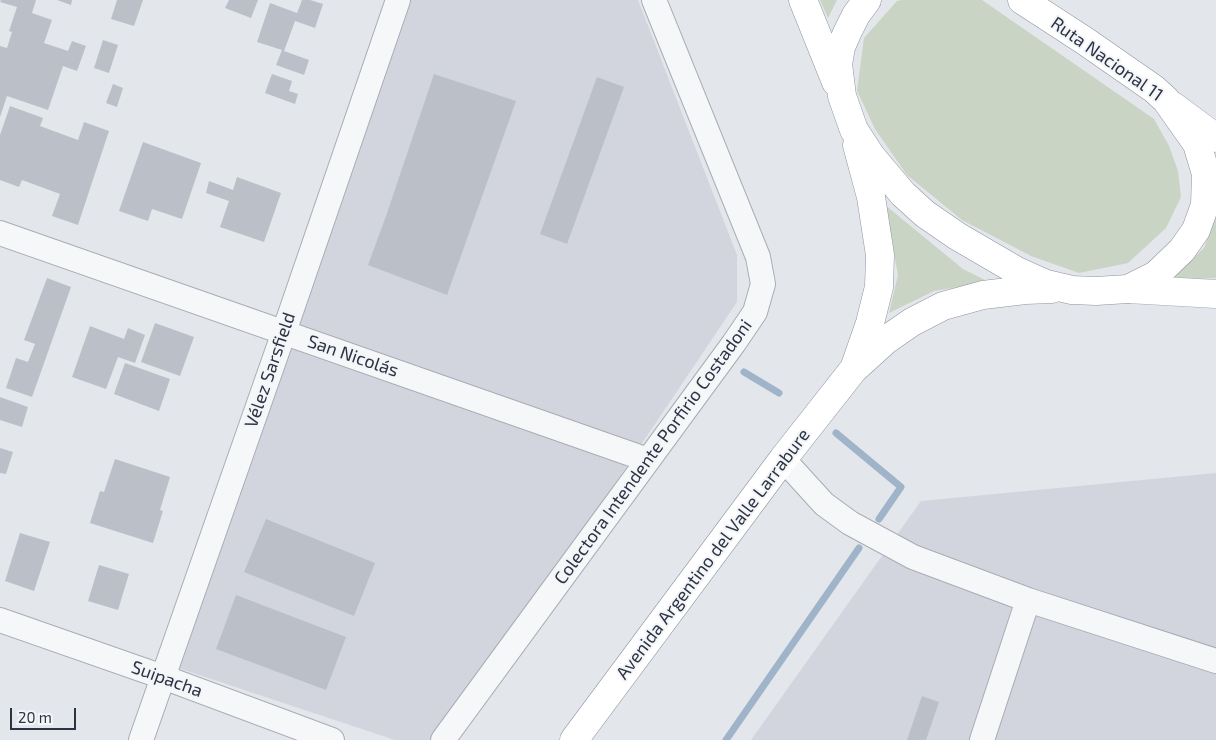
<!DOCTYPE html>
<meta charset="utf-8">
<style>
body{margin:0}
#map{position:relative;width:1216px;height:740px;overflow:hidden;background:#e3e6eb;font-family:"Exo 2",sans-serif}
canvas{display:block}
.scale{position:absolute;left:10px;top:708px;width:66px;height:22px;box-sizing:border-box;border:2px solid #2c3443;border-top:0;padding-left:6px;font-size:15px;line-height:18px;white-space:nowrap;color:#2c3443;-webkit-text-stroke:4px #f3f5f8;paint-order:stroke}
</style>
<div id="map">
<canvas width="1216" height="740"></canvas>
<div class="scale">20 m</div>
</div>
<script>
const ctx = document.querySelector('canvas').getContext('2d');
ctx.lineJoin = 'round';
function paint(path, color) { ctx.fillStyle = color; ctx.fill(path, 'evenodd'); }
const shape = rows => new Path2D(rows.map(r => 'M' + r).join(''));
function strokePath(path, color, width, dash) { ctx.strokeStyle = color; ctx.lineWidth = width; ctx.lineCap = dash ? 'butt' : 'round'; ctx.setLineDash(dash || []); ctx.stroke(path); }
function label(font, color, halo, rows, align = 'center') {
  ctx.font = font + ' "Exo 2",sans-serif'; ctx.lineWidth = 4; ctx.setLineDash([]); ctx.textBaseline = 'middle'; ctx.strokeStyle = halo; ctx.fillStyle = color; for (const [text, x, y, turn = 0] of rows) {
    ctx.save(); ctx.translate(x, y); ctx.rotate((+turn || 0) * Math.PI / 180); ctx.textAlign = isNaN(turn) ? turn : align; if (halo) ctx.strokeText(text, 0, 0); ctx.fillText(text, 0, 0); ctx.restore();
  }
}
paint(shape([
 [408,0,638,0,737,255,737,302,569,552,430,740,395,740,178,668],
 [1216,473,1216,740,751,740,921,501]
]), '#d2d5dd');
paint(shape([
 [820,0,837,0,828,18],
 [902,0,982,0,1154,119,1169,146,1178,171,1181,197,1166,228,1128,263,1079,273,1031,256,962,220,907,175,875,129,857,91,864,38,897,1],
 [885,205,963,269,989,282,934,291,889,313,898,275],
 [1216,211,1216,278,1167,281,1204,248,1214,221]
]), '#c9d4c5');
strokePath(shape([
 [744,372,779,393],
 [836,433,901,487,879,519],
 [726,740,859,548]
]), '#a0b4c9', 7);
paint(shape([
 [1,0,36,0,32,13,52,20,44,43,68,51,72,41,86,46,77,71,63,66,48,110,7,96,0,117,0,46,7,48,12,32,9,31,17,7,0,2],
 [57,0,72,0,71,5],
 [117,0,143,0,134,26,111,19],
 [229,0,258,0,251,18,225,8],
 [302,0,310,0,323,4,315,28,295,21,284,51,309,60,304,75,276,65,282,50,257,42,270,3,297,13],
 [103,40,118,45,109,73,94,68],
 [272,74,292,81,289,91,298,94,295,104,265,93],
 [434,74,516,101,447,295,368,265,386,216],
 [597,77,624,87,567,244,540,234],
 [113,84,123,88,117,107,106,103],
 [10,106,43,118,40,126,78,140,84,122,109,131,78,225,52,216,60,194,22,180,19,187,0,180,0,135],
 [143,142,201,163,182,219,152,209,148,221,119,211],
 [237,177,281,193,264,242,220,227,229,201,206,193,209,181,233,190],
 [47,278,71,287,32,397,6,388,16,358,28,362,35,344,24,340],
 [155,323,194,337,180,376,141,362],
 [90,326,124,339,128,328,145,335,135,363,118,357,106,389,72,377],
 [125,363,170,379,159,411,114,394],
 [0,397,28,407,22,427,0,420],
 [0,448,13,452,6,474,0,473],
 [115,459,170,477,160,510,163,511,153,543,90,523,100,491,104,492],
 [266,519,375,563,354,616,244,572],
 [20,533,50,542,34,591,5,581],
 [99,565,129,574,118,610,88,601],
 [236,595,346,637,326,690,216,649],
 [922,696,939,702,926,740,907,740]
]), '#bbc0c8');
const minor = shape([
 [0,233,648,460],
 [783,459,824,504,850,523,913,557,1028,600,1216,661],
 [0,620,163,677,332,740],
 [141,740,284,332,398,0],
 [443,740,734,343,755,312,763,284,758,257,654,0],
 [982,740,1028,600]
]);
const major = shape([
 [1173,106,1216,138],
 [1128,289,1216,294]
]);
const highway = shape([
 [803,0,836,82],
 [867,0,856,15,847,33,841,47,838,64,842,96,854,130,871,156,903,194,925,214,957,236,1017,271,1046,284,1072,290,1096,291,1128,289,1156,275,1182,250,1196,230,1205,205,1206,174,1197,144,1166,100,1154,89,1085,41,1022,0],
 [855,366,870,323,879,287,880,255,871,197,857,145],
 [574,740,783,459,853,370,886,340,912,322,943,306,983,295,1025,290,1052,289]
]);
strokePath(minor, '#a8adb5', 26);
strokePath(major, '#a3abb6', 29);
strokePath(highway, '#8b94a1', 29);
strokePath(minor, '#f6f7f9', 24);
strokePath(major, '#fff', 28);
strokePath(highway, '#fff', 28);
label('18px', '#2c3443', '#f3f5f8', [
 ["Ruta Nacional 11",1107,59,35],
 ["San Nicolás",353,356,19],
 ["Vélez Sarsfield",270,370,-71],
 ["Colectora Intendente Porfirio Costadoni",653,452,-54],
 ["Avenida Argentino del Valle Larrabure",713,554,-53],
 ["Suipacha",167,679,20]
]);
</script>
